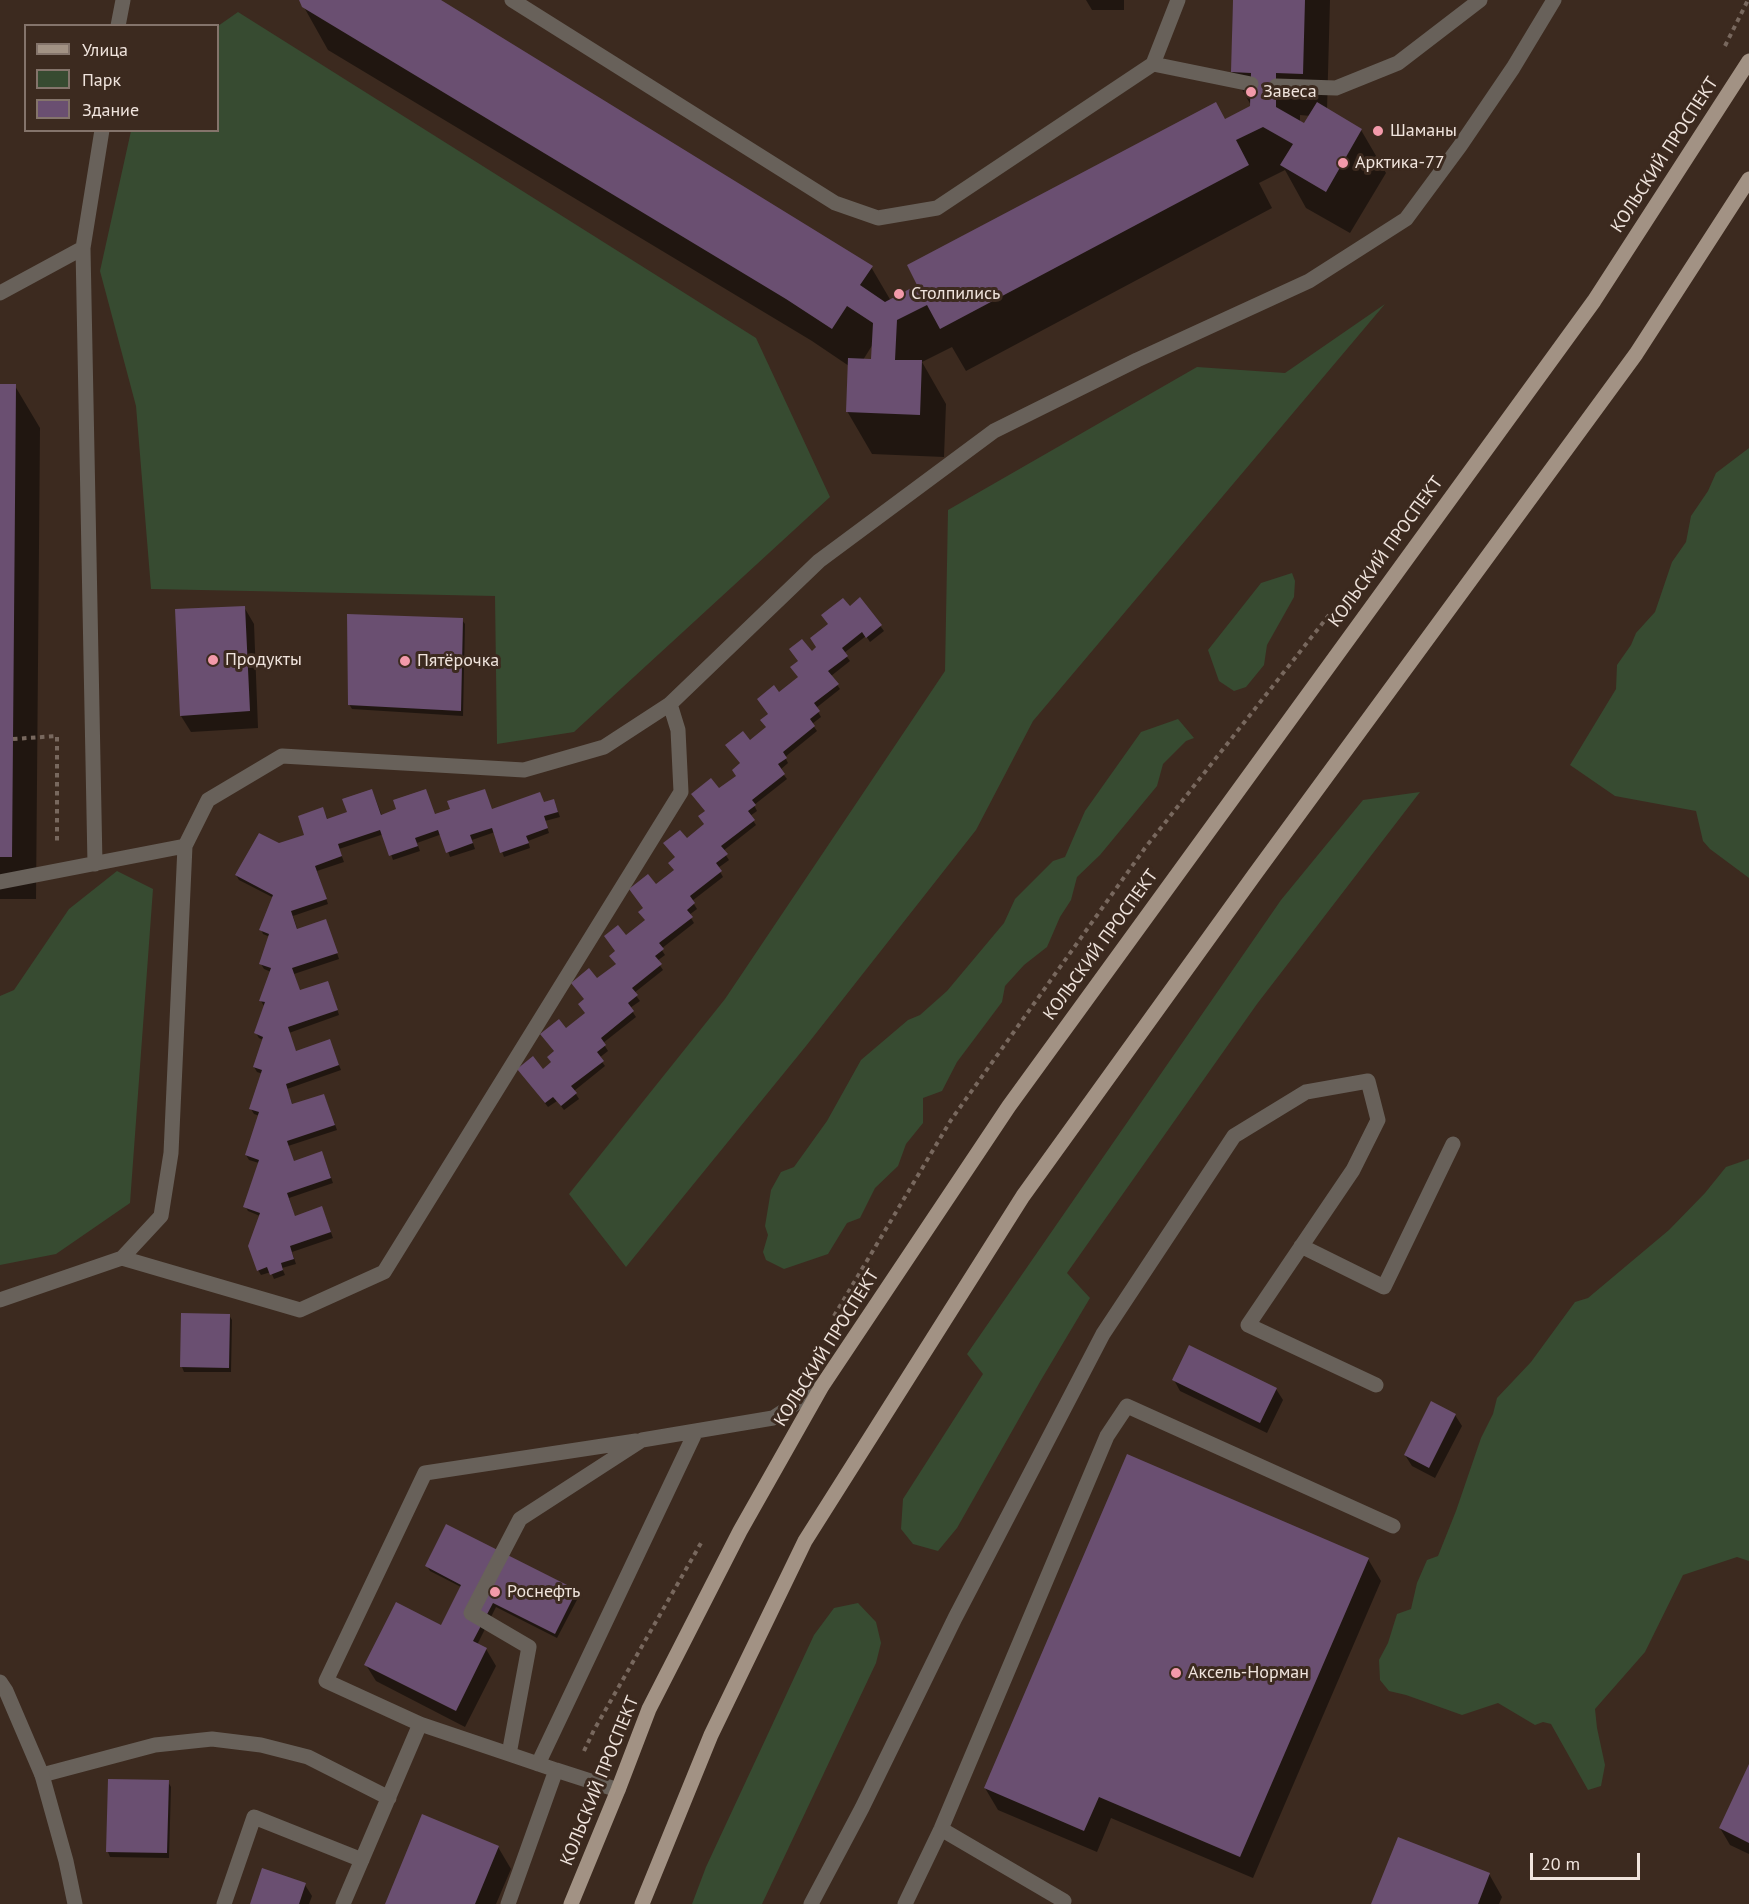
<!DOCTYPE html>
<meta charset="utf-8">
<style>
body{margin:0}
#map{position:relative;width:1749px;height:1904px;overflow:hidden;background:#3c2a1f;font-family:"PT Sans",sans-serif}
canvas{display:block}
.legend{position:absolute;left:24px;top:24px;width:195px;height:108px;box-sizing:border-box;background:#3c2a1f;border:2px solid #84746b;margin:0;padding:8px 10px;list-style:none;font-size:18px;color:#f0e4dd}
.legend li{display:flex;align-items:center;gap:12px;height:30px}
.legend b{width:30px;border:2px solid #84746b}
.scale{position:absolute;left:1530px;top:1853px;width:110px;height:27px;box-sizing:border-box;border:3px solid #f0e4dd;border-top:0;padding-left:8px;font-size:18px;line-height:21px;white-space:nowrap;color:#f0e4dd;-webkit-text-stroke:4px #3c2a1f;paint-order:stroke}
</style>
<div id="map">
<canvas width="1749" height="1904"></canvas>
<ul class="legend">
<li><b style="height:8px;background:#a29284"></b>Улица</li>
<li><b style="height:16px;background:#374b31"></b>Парк</li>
<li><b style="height:16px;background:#6a4f71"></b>Здание</li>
</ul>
<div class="scale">20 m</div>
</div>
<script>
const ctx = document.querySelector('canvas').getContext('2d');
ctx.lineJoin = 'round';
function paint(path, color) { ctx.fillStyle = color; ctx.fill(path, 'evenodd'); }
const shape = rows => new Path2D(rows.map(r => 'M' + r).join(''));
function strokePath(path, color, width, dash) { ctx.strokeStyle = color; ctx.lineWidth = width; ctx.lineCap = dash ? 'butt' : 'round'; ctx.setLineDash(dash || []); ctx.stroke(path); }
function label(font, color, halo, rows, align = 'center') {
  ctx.font = font + ' "PT Sans",sans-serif'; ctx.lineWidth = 6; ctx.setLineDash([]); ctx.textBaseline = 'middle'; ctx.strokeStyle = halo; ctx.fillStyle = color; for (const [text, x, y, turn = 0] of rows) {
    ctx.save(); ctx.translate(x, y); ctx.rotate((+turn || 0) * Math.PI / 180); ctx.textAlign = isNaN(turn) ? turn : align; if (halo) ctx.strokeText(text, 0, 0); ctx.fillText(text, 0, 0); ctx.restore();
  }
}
paint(shape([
 [238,12,756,338,830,497,574,732,497,744,495,596,151,589,136,406,100,271,131,131,218,130,218,26],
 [1385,304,1033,721,976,830,806,1046,626,1267,569,1194,725,999,945,671,948,510,1197,367,1285,373],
 [1749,448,1749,878,1710,849,1703,841,1696,811,1615,796,1570,765,1616,689,1617,665,1631,645,1636,633,1655,612,1672,562,1686,542,1691,516,1708,491,1716,473],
 [1292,573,1295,581,1294,597,1267,645,1264,665,1246,687,1234,691,1219,681,1208,650,1261,583],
 [1178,719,1194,738,1186,741,1163,764,1157,786,1100,855,1077,877,1071,900,1060,917,1047,947,1024,965,1005,986,1002,1002,957,1062,942,1091,923,1098,923,1123,906,1144,898,1166,875,1188,860,1218,847,1223,828,1254,784,1269,766,1260,763,1252,768,1235,765,1226,771,1190,781,1172,794,1167,827,1121,861,1060,908,1020,920,1015,947,991,1004,923,1015,899,1053,861,1065,857,1085,811,1141,732],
 [1420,792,1257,1004,1067,1273,1090,1298,1041,1380,957,1528,938,1551,913,1544,901,1529,903,1499,983,1374,967,1354,1281,900,1363,800],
 [117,871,153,889,130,1203,56,1254,0,1265,0,996,14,990,69,909],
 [1749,1159,1749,1561,1737,1557,1683,1575,1645,1652,1595,1709,1597,1728,1605,1765,1601,1786,1588,1790,1551,1724,1543,1722,1535,1725,1498,1703,1462,1715,1406,1695,1389,1691,1380,1680,1379,1660,1388,1643,1397,1614,1411,1609,1417,1583,1427,1560,1438,1556,1456,1511,1481,1438,1493,1414,1497,1398,1531,1362,1575,1302,1588,1298,1669,1230,1705,1193,1726,1167],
 [858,1603,876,1622,881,1643,876,1663,762,1904,692,1904,706,1867,814,1635,834,1608]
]), '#374b31');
paint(shape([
 [300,0,437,0,871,267,891,301,1252,107,1232,72,1233,0,1330,0,1327,110,1361,130,1386,173,1350,233,1306,208,1285,170,1259,183,1272,208,966,371,952,347,922,362,946,404,944,457,872,454,847,411,849,366,812,341,328,50],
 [1300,115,1311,116,1305,125,1300,122],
 [873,344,873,360,863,360],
 [1086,0,1124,0,1124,10,1092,10],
 [0,385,15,386,40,428,36,899,0,899],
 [860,599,884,631,870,642,866,636,844,653,850,661,831,676,840,689,816,708,821,717,812,724,817,731,785,757,788,763,780,770,787,779,754,805,757,811,750,816,756,825,723,851,729,860,718,868,723,877,692,901,697,909,689,915,694,923,661,949,665,955,657,961,663,970,634,993,640,1001,630,1008,636,1017,603,1043,608,1051,599,1058,605,1066,574,1091,579,1099,564,1110,557,1101,548,1107,522,1074,542,1071,552,1063,555,1052,545,1039,566,1030,587,1014,586,1000,597,980,617,965,626,938,646,921,645,908,656,886,676,871,677,858,686,840,705,825,706,812,719,791,737,776,750,742,767,728,769,714,779,694,799,678,811,653,849,608],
 [244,607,254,624,258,728,191,732,181,716],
 [462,620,465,624,463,716,352,709,349,704],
 [372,790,382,816,435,816,544,804,556,806,560,817,545,821,549,833,528,841,530,848,504,857,495,832,472,840,475,849,450,857,442,834,417,843,420,851,393,860,384,834,339,849,344,862,317,871,328,904,293,916,298,931,328,926,339,959,294,974,300,992,330,987,339,1015,289,1033,296,1052,329,1040,341,1070,287,1089,293,1106,324,1095,337,1130,288,1146,294,1162,324,1158,333,1183,289,1198,295,1217,324,1213,333,1238,292,1252,296,1264,282,1268,285,1275,274,1279,271,1272,261,1275,258,1270,260,1216,248,1211,245,1206,259,1163,249,1160,246,1155,260,1116,254,1114,251,1109,263,1074,257,1072,254,1067,263,1040,259,1038,256,1033,264,1006,261,1001,271,972,264,969,261,964,270,937,263,934,261,929,274,898,239,880,236,875,278,845,306,836,323,809,328,820,349,813],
 [229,1315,232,1320,231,1372,184,1372,182,1367],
 [1174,1380,1276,1389,1283,1400,1267,1433,1180,1391],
 [1455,1415,1462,1426,1435,1478,1412,1466,1405,1455],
 [1368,1559,1381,1581,1253,1878,1111,1818,1097,1852,998,1810,985,1788],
 [427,1566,576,1591,579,1596,557,1638,496,1607,477,1645,486,1649,496,1666,465,1727,376,1681,366,1665,441,1627,461,1587,430,1571],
 [1749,1767,1749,1854,1730,1845,1720,1828],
 [109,1781,168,1782,171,1787,169,1858,110,1857,108,1852],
 [498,1847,511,1869,496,1904,387,1904],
 [1489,1874,1502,1897,1499,1904,1373,1904],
 [305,1885,312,1896,309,1904,252,1904]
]), '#0007');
paint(shape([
 [299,0,441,0,873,266,860,285,885,302,917,285,907,265,1216,102,1225,119,1250,106,1251,73,1231,72,1233,0,1305,0,1303,74,1276,73,1276,107,1304,123,1317,102,1362,129,1326,192,1280,165,1293,144,1263,127,1236,140,1249,165,940,329,927,305,897,320,895,360,922,360,920,415,846,412,848,358,871,359,873,323,847,306,832,329,786,299,302,7],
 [0,384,16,384,12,857,0,857],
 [860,597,882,625,866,638,862,632,842,648,848,656,828,671,839,684,814,703,820,711,810,719,815,726,783,752,787,758,778,764,785,774,752,800,756,805,748,811,755,820,721,846,728,854,716,863,722,871,690,896,695,903,687,910,693,917,659,943,664,949,655,956,662,964,632,988,638,995,628,1003,634,1011,601,1038,606,1045,597,1052,604,1061,571,1086,577,1093,561,1106,553,1097,545,1103,517,1069,533,1056,543,1069,551,1062,547,1057,554,1051,540,1034,559,1019,566,1028,585,1013,578,1004,584,999,571,983,589,968,597,978,616,964,609,956,615,951,604,936,618,925,626,935,645,920,638,912,643,908,629,889,648,874,656,884,674,870,668,863,675,857,663,843,680,830,687,838,704,824,698,816,705,811,691,794,711,778,719,788,736,776,732,770,740,763,725,745,743,731,750,740,766,727,760,720,768,714,757,699,774,685,779,692,798,677,790,667,798,661,789,649,802,639,812,651,816,647,810,638,828,624,821,615,843,598,850,606],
 [245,606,250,711,180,716,175,609],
 [347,614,463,618,461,711,348,705],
 [372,789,381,815,396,809,393,800,426,789,435,814,450,809,447,801,485,789,492,809,540,792,544,802,554,799,558,812,544,816,548,828,526,836,529,843,500,853,492,828,470,835,473,843,446,853,438,830,415,838,418,846,389,856,380,830,338,844,342,856,315,866,327,899,291,911,297,929,326,919,338,953,292,968,300,990,328,981,338,1010,288,1027,296,1051,330,1039,339,1065,286,1084,292,1104,324,1094,335,1125,287,1141,294,1161,322,1151,331,1178,287,1193,295,1216,322,1206,331,1232,290,1246,294,1259,281,1263,283,1270,270,1275,267,1267,257,1271,248,1246,260,1213,243,1207,259,1160,245,1155,259,1112,249,1109,262,1070,253,1067,263,1037,254,1033,265,1002,259,1001,271,968,259,964,269,934,259,930,273,895,235,875,259,833,279,843,304,835,298,816,323,807,327,819,347,812,342,799],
 [181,1313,230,1314,229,1368,180,1367],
 [1189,1345,1277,1388,1260,1423,1172,1380],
 [1431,1401,1456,1414,1429,1468,1404,1455],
 [1127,1454,1369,1558,1240,1857,1099,1797,1084,1831,984,1788],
 [446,1524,577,1590,555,1634,493,1603,473,1641,487,1648,456,1711,364,1665,396,1602,441,1625,461,1585,425,1566],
 [1749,1764,1749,1843,1719,1828],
 [108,1779,169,1780,167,1853,106,1852],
 [422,1814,499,1846,475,1904,385,1904],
 [1398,1837,1490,1873,1478,1904,1371,1904],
 [262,1868,306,1883,299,1904,250,1904]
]), '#6a4f71');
strokePath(shape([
 [1725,46,1748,0],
 [13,739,57,736,57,844],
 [834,1316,951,1120,1145,848,1329,615],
 [584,1751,594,1730,701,1543]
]), '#78685e', 4, [4.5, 4.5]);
strokePath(shape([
 [512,0,835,203,878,218,937,208,1153,64,1251,84],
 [118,26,123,0],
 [1153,64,1178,0],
 [1276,86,1336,88,1398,63,1480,0],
 [83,248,95,864],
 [0,293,83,248,102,130],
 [0,882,185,846],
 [1301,1246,1384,1287,1453,1144],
 [122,1258,300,1310,384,1272,681,792,678,730,670,704],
 [0,1300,122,1258,161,1216,171,1153,185,846,208,800,282,756,524,770,604,747,670,704,819,561,994,431,1137,360,1309,281,1406,219,1460,146,1513,68,1554,0],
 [509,1754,420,1724,326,1681,425,1473,636,1441],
 [538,1764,696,1431],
 [556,1770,618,1790],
 [42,1775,155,1745,212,1739,261,1745,308,1757,389,1798],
 [941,1829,1064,1901],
 [224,1904,254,1817,362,1860],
 [343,1904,420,1724],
 [508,1904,556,1770,509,1754,529,1647,471,1613,520,1519,642,1440,773,1418,822,1386],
 [811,1904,862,1808,955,1618,1103,1334,1234,1136,1306,1092,1368,1081,1378,1120,1353,1170,1248,1325,1376,1385],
 [905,1904,941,1829,1107,1436,1127,1406,1393,1526]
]), '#68615a', 15);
strokePath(shape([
 [0,1682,6,1691,42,1775,66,1861,75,1904]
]), '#68615a', 15);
strokePath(shape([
 [571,1904,618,1790,649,1709,740,1531,822,1386,1009,1106,1594,301,1749,61],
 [642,1904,711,1735,805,1541,1023,1196,1255,874,1636,354,1749,179]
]), '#a29284', 15);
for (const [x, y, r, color] of [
 [1251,92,6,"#f39aaa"],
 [1378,131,6,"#f39aaa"],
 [1343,163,6,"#f39aaa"],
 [899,294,6,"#f39aaa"],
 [213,660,6,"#f39aaa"],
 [405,661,6,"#f39aaa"],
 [495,1592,6,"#f39aaa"],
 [1176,1673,6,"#f39aaa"]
]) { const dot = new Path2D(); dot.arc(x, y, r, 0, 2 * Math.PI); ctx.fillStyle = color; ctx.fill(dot); strokePath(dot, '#3c2a1f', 2); }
label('18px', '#f0e4dd', '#3c2a1f', [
 ["Завеса",1263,92],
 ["Шаманы",1390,131],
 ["Арктика-77",1355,163],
 ["Столпились",911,294],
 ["Продукты",225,660],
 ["Пятёрочка",417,661],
 ["Роснефть",507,1592],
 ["Аксель-Норман",1188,1673]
], 'left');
label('18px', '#f0e4dd', '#3c2a1f', [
 ["КОЛЬСКИЙ ПРОСПЕКТ",1665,155,-57],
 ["КОЛЬСКИЙ ПРОСПЕКТ",1386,552,-54],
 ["КОЛЬСКИЙ ПРОСПЕКТ",1101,945,-54],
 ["КОЛЬСКИЙ ПРОСПЕКТ",827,1348,-58],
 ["КОЛЬСКИЙ ПРОСПЕКТ",600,1781,-68]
]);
</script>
